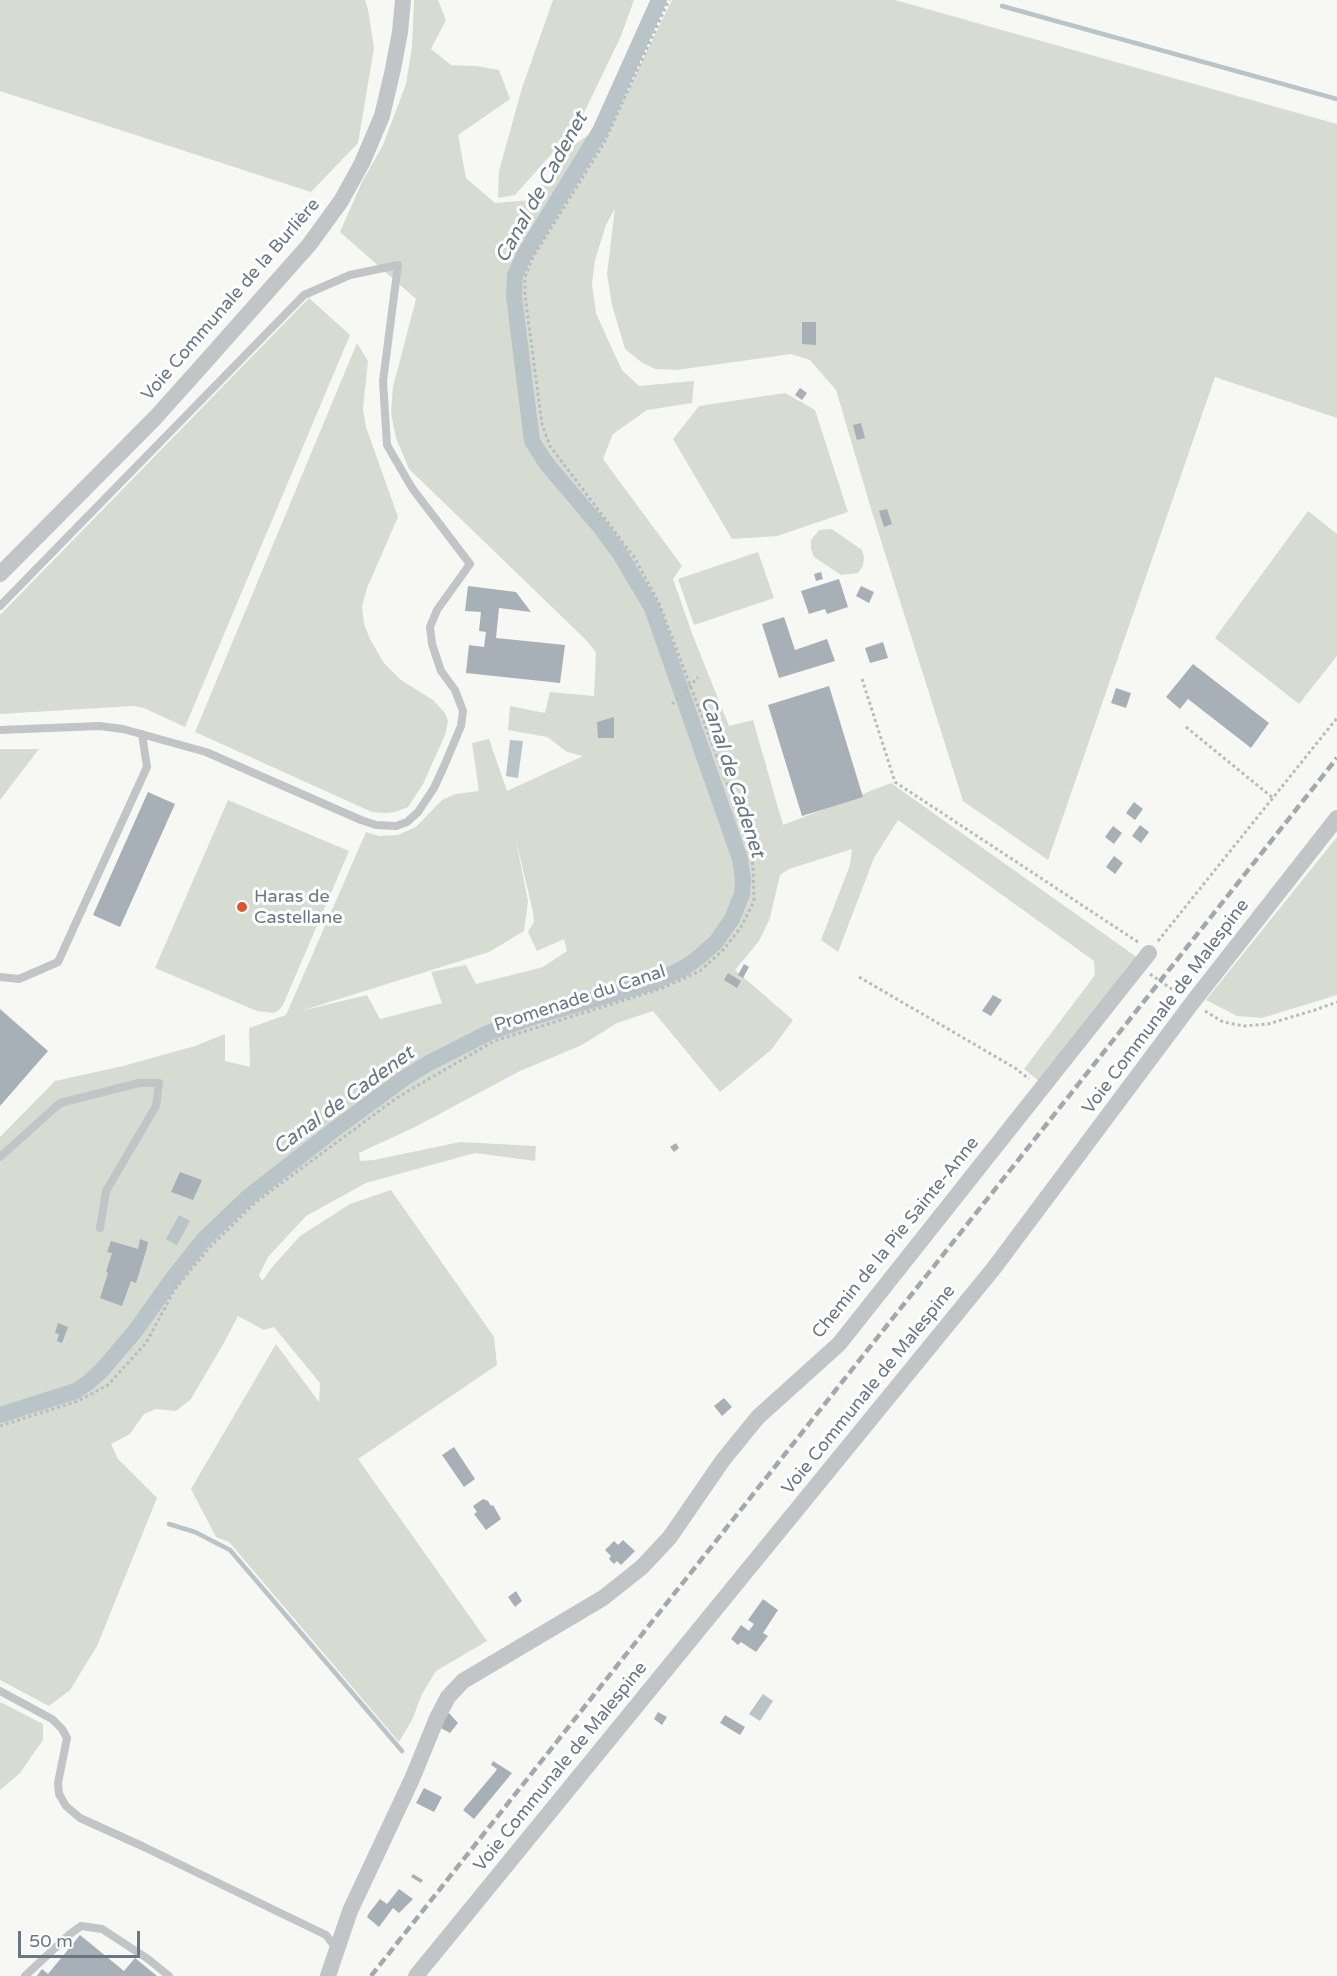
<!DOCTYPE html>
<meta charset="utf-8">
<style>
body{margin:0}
#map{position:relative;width:1337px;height:1976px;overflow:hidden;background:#f7f7f4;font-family:"Varela Round",sans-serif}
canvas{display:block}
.scale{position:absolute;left:18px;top:1931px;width:122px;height:27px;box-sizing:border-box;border:3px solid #677785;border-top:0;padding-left:8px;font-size:18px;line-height:21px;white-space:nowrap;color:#677785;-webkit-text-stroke:4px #fff;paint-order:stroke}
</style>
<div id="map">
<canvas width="1337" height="1976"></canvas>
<div class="scale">50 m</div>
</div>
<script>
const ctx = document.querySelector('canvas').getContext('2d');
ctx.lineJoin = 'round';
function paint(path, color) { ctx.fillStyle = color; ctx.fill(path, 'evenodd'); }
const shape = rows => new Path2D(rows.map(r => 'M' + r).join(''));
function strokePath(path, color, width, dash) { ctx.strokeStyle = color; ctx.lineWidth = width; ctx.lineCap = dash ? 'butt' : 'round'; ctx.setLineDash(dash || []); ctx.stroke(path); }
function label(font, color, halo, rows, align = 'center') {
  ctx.font = font + ' "Varela Round",sans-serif'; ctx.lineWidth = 6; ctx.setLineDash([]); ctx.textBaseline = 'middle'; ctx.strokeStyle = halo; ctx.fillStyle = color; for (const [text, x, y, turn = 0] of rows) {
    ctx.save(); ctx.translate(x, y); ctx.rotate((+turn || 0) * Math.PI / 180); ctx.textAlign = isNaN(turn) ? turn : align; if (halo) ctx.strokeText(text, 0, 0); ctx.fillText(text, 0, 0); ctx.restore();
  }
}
paint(shape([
 [0,0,365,0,368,9,374,48,358,143,311,192,0,91],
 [414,0,438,0,446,20,431,49,451,65,476,66,499,70,510,99,458,135,466,178,495,203,531,200,574,145,615,116,672,0,895,0,1337,124,1337,418,1215,377,1048,860,963,801,872,512,836,390,810,360,791,354,677,370,655,369,641,362,625,349,612,305,607,274,615,208,606,225,595,260,592,284,596,313,608,340,622,370,639,386,694,381,692,403,647,410,613,434,603,459,682,566,673,579,693,636,729,726,753,720,783,825,891,783,1138,958,1040,1082,1024,1069,1095,975,1094,961,898,820,874,858,838,952,821,940,850,865,852,849,789,869,780,875,770,918,759,941,735,970,793,1020,771,1050,720,1092,653,1011,617,1023,582,1045,520,1071,415,1127,359,1153,360,1161,374,1160,460,1142,536,1146,535,1161,475,1153,366,1183,306,1216,268,1257,259,1275,262,1281,274,1265,300,1236,350,1204,391,1190,494,1337,497,1365,358,1459,487,1641,436,1671,422,1694,412,1720,399,1742,229,1542,216,1537,191,1489,276,1344,319,1402,320,1383,274,1327,264,1330,238,1316,225,1341,191,1399,176,1411,156,1409,144,1414,130,1434,111,1444,118,1459,157,1498,97,1646,70,1690,49,1706,0,1680,0,1137,55,1081,123,1066,195,1046,225,1034,225,1061,250,1067,249,1028,286,1015,366,832,379,836,398,835,416,827,442,800,455,794,479,791,472,743,489,739,507,791,583,756,567,752,547,737,508,730,510,706,545,713,550,692,594,696,596,652,585,639,409,469,396,438,391,413,393,387,416,299,340,232,362,182,383,145,406,84,412,47],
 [515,836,533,912,534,922,528,932,537,951,564,939,567,951,543,967,476,984,466,965,431,972,442,1003,380,1019,367,995,301,1011,489,952,524,931,528,901],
 [553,0,634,0,621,36,579,123,515,195,498,198,499,171,522,88],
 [309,298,350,335,185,727,144,708,133,706,0,714,0,615],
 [357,343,368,361,363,409,366,427,398,517,367,588,362,606,364,624,370,639,384,663,401,680,433,700,445,713,448,721,445,735,423,784,408,807,395,812,385,813,372,812,195,732],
 [785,393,815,410,848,512,777,536,732,539,673,439,699,406],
 [1308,511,1337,534,1337,656,1299,704,1215,638],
 [832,529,862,550,864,557,863,566,858,573,841,575,814,557,811,549,811,540,819,530],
 [758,552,774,598,694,625,678,579],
 [0,749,39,749,0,800],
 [228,800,349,851,283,1005,279,1010,274,1013,257,1011,155,968],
 [1337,837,1337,995,1262,1018,1237,1016,1206,1000],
 [0,1702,43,1724,43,1740,20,1773,0,1790]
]), '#d7dcd3');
paint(shape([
 [510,740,523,741,518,778,506,776],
 [179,1215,190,1221,177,1245,166,1239],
 [763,1694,773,1701,760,1721,749,1714]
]), '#b9c4c9');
strokePath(shape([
 [1002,6,1337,99],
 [169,1524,195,1532,230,1550,402,1751]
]), '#b9c4c9', 4.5);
strokePath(shape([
 [0,1415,76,1391,89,1382,102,1370,136,1330,173,1278,204,1239,248,1197,335,1129,403,1079,429,1063,490,1032,540,1015,654,982,684,968,698,958,716,942,732,919,742,894,743,880,740,859,652,608,620,554,601,528,546,463,532,441,514,296,515,275,524,255,600,131,659,0]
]), '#b9c4c9', 16);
paint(shape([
 [802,322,816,322,816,345,802,344],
 [800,388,807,393,802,400,795,395],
 [861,423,865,438,857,440,853,425],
 [887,509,892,524,884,527,879,511],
 [821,572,823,579,816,581,814,574],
 [839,579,848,607,827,614,825,609,809,614,801,591],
 [468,586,516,592,531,612,499,608,496,638,565,645,560,683,466,673,469,645,484,647,486,632,479,631,481,612,465,611],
 [861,586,874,592,869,603,856,596],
 [784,617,795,650,827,639,835,661,779,678,762,624],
 [883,642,888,658,870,663,865,648],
 [1193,664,1269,723,1251,748,1188,699,1180,709,1166,697],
 [829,686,863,797,802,816,768,705],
 [1116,688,1131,693,1126,708,1111,703],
 [614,717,614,738,598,738,597,722],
 [148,792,175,804,120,927,93,915],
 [1134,802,1143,809,1135,820,1126,813],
 [1140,825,1149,832,1141,843,1132,836],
 [1113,826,1122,833,1114,844,1105,837],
 [1114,856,1123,863,1115,874,1106,867],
 [744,964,749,967,743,978,738,975],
 [728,973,741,981,737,988,724,980],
 [993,995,1002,1000,991,1016,982,1011],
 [0,1009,48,1051,0,1106],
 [676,1143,679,1148,674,1152,670,1147],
 [180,1172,202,1180,193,1200,171,1192],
 [140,1239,148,1242,146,1251,136,1283,131,1281,122,1306,100,1298,108,1273,106,1272,112,1253,107,1252,111,1241,138,1249],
 [58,1323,68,1327,62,1343,57,1341,59,1334,55,1333],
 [724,1398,732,1407,722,1416,714,1406],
 [454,1447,475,1479,464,1487,442,1455],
 [483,1499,488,1501,491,1506,493,1505,501,1519,486,1530,474,1514,477,1512,473,1506],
 [623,1540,635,1551,621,1565,617,1561,614,1564,609,1559,611,1556,605,1550,614,1541,618,1545],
 [516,1591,522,1601,515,1607,508,1597],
 [763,1599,778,1610,763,1633,768,1636,756,1652,741,1642,738,1645,731,1639,741,1625,749,1631,754,1624,748,1620],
 [658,1712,667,1717,662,1725,654,1719],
 [449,1713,458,1723,450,1733,441,1728,443,1720],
 [725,1715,745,1727,740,1735,720,1723],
 [493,1761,512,1773,474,1819,463,1810,495,1772,497,1769,491,1765],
 [424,1788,442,1797,434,1812,416,1803],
 [413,1874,423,1880,421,1883,411,1877],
 [399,1889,413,1899,399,1913,393,1908,379,1927,367,1917,369,1913,380,1899,387,1904],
 [80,1935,124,1971,135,1958,157,1976,37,1976,42,1969,48,1974]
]), '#a7b0b6');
strokePath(shape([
 [862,679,895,782,1138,942],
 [672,704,682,695,698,677],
 [1186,727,1273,798],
 [1158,941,1337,718],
 [1150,974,1179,994],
 [859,977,1015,1068,1029,1079],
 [1205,1011,1223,1022,1244,1026,1268,1024,1315,1010,1337,1002],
 [0,1426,78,1401,108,1385,146,1343,175,1289,211,1246,256,1202,398,1097,494,1041,663,988,700,971,724,949,741,927,754,901,753,866,747,836,659,603,634,557,550,446,542,424,525,296,525,277,533,257,604,143,669,0]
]), '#b9bcbf', 3, [3, 3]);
strokePath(shape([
 [0,606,304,295,350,275,398,265,383,381,387,445,412,488,470,564,437,610,430,627,432,644,441,671,455,690,463,711,461,726,445,764,434,788,418,812,407,822,396,826,376,825,361,820,206,752,123,729,99,726,0,730],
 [0,977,19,979,58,962,147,767,142,734],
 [0,1157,60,1103,139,1083,159,1083,156,1106,106,1191,100,1228],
 [0,1691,52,1719,62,1729,67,1738,58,1783,59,1794,66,1806,80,1818,142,1846,326,1935,336,1948],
 [25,1976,70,1934,81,1926,102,1929,148,1959,169,1976]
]), '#c1c5c8', 8);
strokePath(shape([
 [0,574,155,418,199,369,309,245,341,201,362,163,382,116,393,69,400,32,403,0],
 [328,1976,350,1911,412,1779,437,1718,448,1697,463,1681,603,1598,642,1567,670,1537,723,1460,758,1417,839,1344,1149,953],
 [416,1976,994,1268,1192,1003,1337,818]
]), '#c1c5c8', 16);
strokePath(shape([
 [371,1976,1337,758]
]), '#a2a8ae', 4.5, [9, 4.5]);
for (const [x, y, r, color] of [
 [242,907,6,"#df562d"]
]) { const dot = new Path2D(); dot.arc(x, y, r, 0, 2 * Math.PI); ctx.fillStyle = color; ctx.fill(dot); strokePath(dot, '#fff', 2); }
label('18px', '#677785', '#fff', [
 ["Voie Communale de la Burlière",231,300,-49],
 ["Promenade du Canal",580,999,-18],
 ["Voie Communale de Malespine",1166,1007,-53],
 ["Chemin de la Pie Sainte-Anne",896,1238,-51],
 ["Voie Communale de Malespine",869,1390,-51],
 ["Voie Communale de Malespine",561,1767,-51]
]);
label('18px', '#677785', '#fff', [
 ["Haras de",254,897],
 ["Castellane",254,918]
], 'left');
label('italic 20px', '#637880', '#fff', [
 ["Canal de Cadenet",542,188,-61],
 ["Canal de Cadenet",732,777,72],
 ["Canal de Cadenet",344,1101,-36]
]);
</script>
